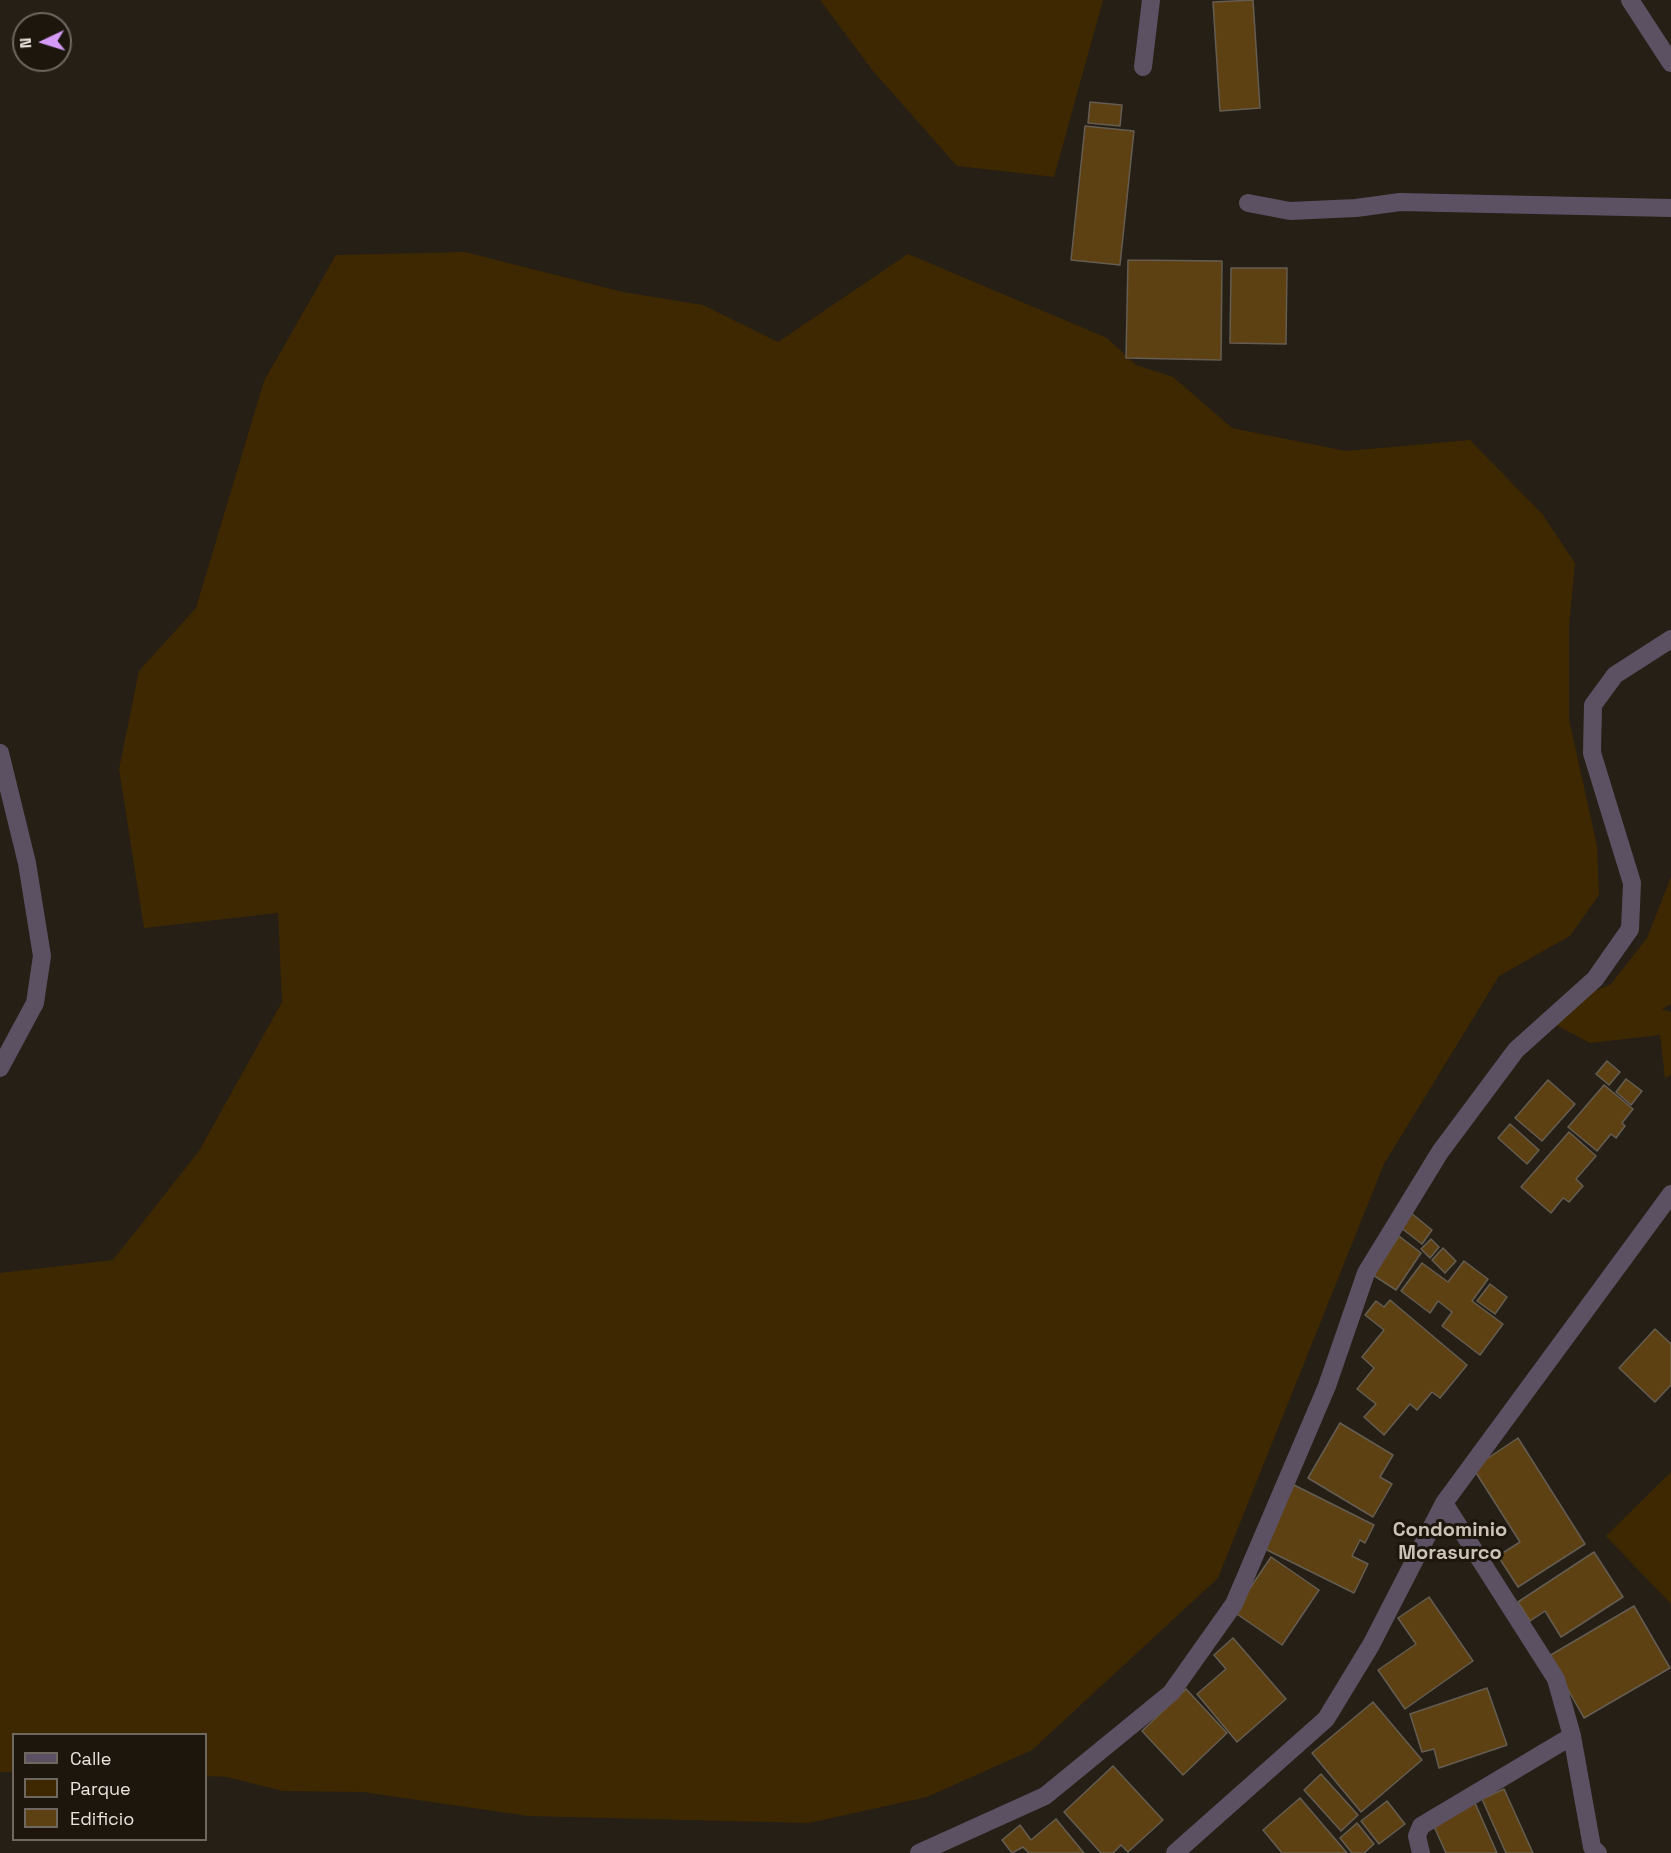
<!DOCTYPE html>
<style>
body{margin:0}
#map{position:relative;width:1671px;height:1853px;overflow:hidden;background:#261f16;font-family:"Space Grotesk",sans-serif}
canvas{display:block}
.legend{position:absolute;left:12px;top:1733px;width:195px;height:108px;box-sizing:border-box;background:#1d160d;border:2px solid #6f6861;margin:0;padding:8px 10px;list-style:none;font-size:18px;color:#e9e4de}
.legend li{display:flex;align-items:center;gap:12px;height:30px}
.legend b{width:30px;border:2px solid #6f6861}
.north{position:absolute;left:12px;top:12px;width:60px;height:60px;box-sizing:border-box;background:#1d160d;border:2px solid #6f6861;border-radius:50%;rotate:266deg;font-size:16px;font-weight:700;line-height:24px;text-align:center;color:#e9e4de}
.north::after{content:'';display:block;margin:auto;width:21px;height:27px;background:#d69bf9;clip-path:polygon(50% 0,100% 100%,50% 72%,0 100%)}
</style>
<div id="map">
<canvas width="1671" height="1853"></canvas>
<ul class="legend">
<li><b style="height:8px;background:#5c5163"></b>Calle</li>
<li><b style="height:16px;background:#3e2801"></b>Parque</li>
<li><b style="height:16px;background:#5e4112"></b>Edificio</li>
</ul>
<div class="north">N</div>
</div>
<script>
const ctx = document.querySelector('canvas').getContext('2d');
ctx.lineJoin = 'round';
function paint(path, color) { ctx.fillStyle = color; ctx.fill(path, 'evenodd'); }
const shape = rows => new Path2D(rows.map(r => 'M' + r).join(''));
function strokePath(path, color, width, dash) { ctx.strokeStyle = color; ctx.lineWidth = width; ctx.lineCap = dash ? 'butt' : 'round'; ctx.setLineDash(dash || []); ctx.stroke(path); }
function label(font, color, halo, rows, align = 'center') {
  ctx.font = font + ' "Space Grotesk",sans-serif'; ctx.lineWidth = 6; ctx.setLineDash([]); ctx.textBaseline = 'middle'; ctx.strokeStyle = halo; ctx.fillStyle = color; for (const [text, x, y, turn = 0] of rows) {
    ctx.save(); ctx.translate(x, y); ctx.rotate((+turn || 0) * Math.PI / 180); ctx.textAlign = isNaN(turn) ? turn : align; if (halo) ctx.strokeText(text, 0, 0); ctx.fillText(text, 0, 0); ctx.restore();
  }
}
paint(shape([
 [820,0,1103,0,1054,177,957,166,873,71],
 [465,252,623,292,703,305,778,342,908,254,1107,338,1136,365,1173,377,1232,428,1346,451,1470,440,1543,515,1575,563,1569,626,1569,719,1597,846,1599,895,1570,936,1499,976,1384,1164,1218,1578,1032,1750,927,1797,809,1823,528,1816,363,1792,283,1791,227,1777,206,1776,206,1734,14,1734,13,1772,0,1772,0,1273,113,1260,199,1151,282,1002,278,913,144,928,119,769,139,671,196,608,264,381,336,255],
 [1671,877,1671,1004,1662,1009,1671,1012,1671,1075,1665,1078,1660,1035,1590,1043,1539,1016,1611,984,1647,938],
 [1671,1472,1671,1604,1606,1536]
]), '#3e2801');
const building = shape([
 [1253,0,1260,108,1220,111,1213,2,1253,0],
 [1090,102,1122,105,1120,126,1088,123,1090,102],
 [1085,126,1134,131,1120,265,1071,260,1085,126],
 [1128,260,1222,261,1221,360,1126,358,1128,260],
 [1231,268,1287,268,1286,344,1230,343,1231,268],
 [1607,1061,1620,1072,1609,1085,1596,1074,1607,1061],
 [1626,1079,1642,1091,1631,1105,1616,1092,1626,1079],
 [1548,1080,1575,1104,1542,1141,1515,1118,1548,1080],
 [1604,1085,1633,1109,1622,1123,1625,1126,1616,1138,1611,1134,1597,1151,1568,1127,1604,1085],
 [1510,1124,1539,1150,1527,1164,1498,1138,1510,1124],
 [1569,1132,1596,1156,1576,1179,1583,1186,1569,1202,1563,1198,1551,1213,1521,1187,1569,1132],
 [1411,1213,1432,1230,1422,1244,1400,1227,1411,1213],
 [1399,1236,1421,1253,1396,1290,1373,1275,1399,1236],
 [1431,1239,1439,1247,1430,1258,1421,1249,1431,1239],
 [1443,1248,1456,1261,1445,1273,1432,1260,1443,1248],
 [1464,1261,1488,1279,1472,1301,1503,1324,1480,1355,1442,1326,1452,1312,1438,1301,1430,1313,1401,1291,1422,1263,1448,1282,1464,1261],
 [1490,1284,1507,1297,1495,1314,1477,1301,1490,1284],
 [1390,1300,1467,1365,1440,1398,1432,1392,1417,1410,1410,1404,1384,1435,1364,1417,1376,1404,1357,1389,1374,1368,1362,1357,1384,1330,1365,1315,1376,1301,1384,1307,1390,1300],
 [1655,1329,1671,1344,1671,1385,1655,1402,1619,1368,1655,1329],
 [1340,1423,1393,1455,1380,1477,1392,1484,1373,1517,1308,1478,1340,1423],
 [1518,1438,1585,1544,1518,1587,1498,1556,1520,1542,1473,1468,1518,1438],
 [1294,1485,1374,1525,1365,1543,1360,1540,1352,1556,1368,1564,1354,1593,1263,1548,1294,1485],
 [1594,1552,1623,1597,1561,1637,1545,1611,1530,1621,1518,1602,1594,1552],
 [1271,1557,1319,1590,1282,1645,1234,1612,1271,1557],
 [1429,1597,1473,1661,1405,1709,1378,1670,1416,1644,1398,1618,1429,1597],
 [1634,1606,1670,1668,1584,1718,1549,1656,1634,1606],
 [1233,1638,1286,1699,1237,1742,1197,1694,1226,1669,1214,1655,1233,1638],
 [1487,1688,1507,1745,1439,1768,1434,1749,1422,1752,1410,1714,1487,1688],
 [1186,1689,1227,1733,1183,1775,1142,1731,1186,1689],
 [1373,1702,1422,1760,1361,1812,1312,1753,1373,1702],
 [1113,1766,1163,1820,1128,1852,1121,1845,1113,1853,1101,1853,1064,1812,1113,1766],
 [1321,1774,1358,1815,1341,1831,1304,1790,1321,1774],
 [1504,1789,1533,1853,1506,1853,1482,1799,1504,1789],
 [1300,1798,1347,1853,1282,1853,1263,1830,1300,1798],
 [1387,1801,1405,1824,1379,1844,1361,1821,1387,1801],
 [1475,1803,1497,1853,1446,1853,1432,1822,1475,1803],
 [1056,1819,1084,1853,1029,1853,1023,1847,1012,1853,1002,1840,1020,1825,1031,1840,1056,1819],
 [1357,1823,1374,1844,1364,1853,1352,1853,1340,1838,1357,1823]
]);
paint(building, '#5e4112');
strokePath(building, '#655d52', 1.5);
strokePath(shape([
 [1630,0,1671,63],
 [1143,67,1151,0],
 [1248,203,1290,211,1356,208,1400,202,1671,208],
 [0,753,27,863,42,956,35,1003,0,1068],
 [1444,1503,1556,1679,1572,1736,1592,1847,1598,1853],
 [919,1853,1045,1796,1171,1693,1234,1604,1327,1386,1366,1273,1440,1152,1516,1050,1595,979,1630,929,1632,883,1592,753,1593,705,1615,675,1671,639],
 [1175,1853,1326,1719,1371,1645,1444,1503,1671,1194],
 [1421,1853,1417,1836,1421,1826,1572,1736]
]), '#5c5163', 18);
label('bold 20px', '#ccc2b6', '#1d160d', [
 ["Condominio",1450,1531],
 ["Morasurco",1450,1554]
]);
</script>
